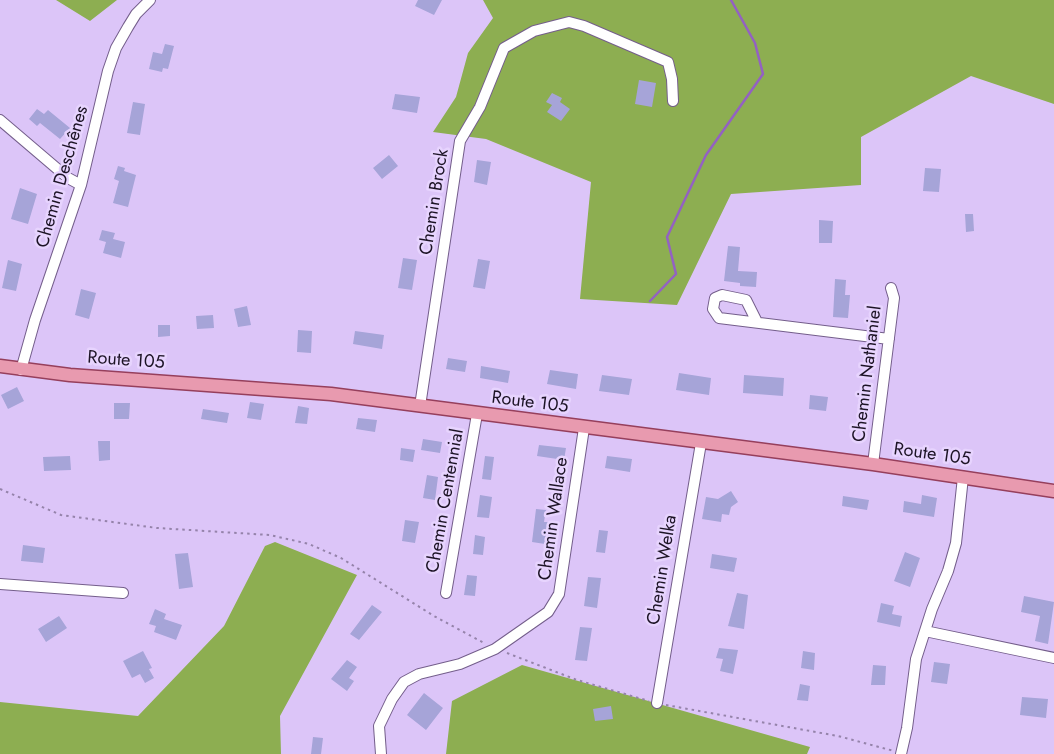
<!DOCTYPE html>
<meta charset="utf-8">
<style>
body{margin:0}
canvas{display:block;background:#dcc5f8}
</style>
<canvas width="1054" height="754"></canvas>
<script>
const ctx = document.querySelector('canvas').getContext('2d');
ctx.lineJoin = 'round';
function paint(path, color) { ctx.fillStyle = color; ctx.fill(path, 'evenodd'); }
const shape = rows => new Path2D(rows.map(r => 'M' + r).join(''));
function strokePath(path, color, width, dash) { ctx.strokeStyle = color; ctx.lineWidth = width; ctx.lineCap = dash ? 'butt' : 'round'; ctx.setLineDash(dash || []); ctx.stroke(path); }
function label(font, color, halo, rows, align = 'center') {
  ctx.font = font + ' Jost,sans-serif'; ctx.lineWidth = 5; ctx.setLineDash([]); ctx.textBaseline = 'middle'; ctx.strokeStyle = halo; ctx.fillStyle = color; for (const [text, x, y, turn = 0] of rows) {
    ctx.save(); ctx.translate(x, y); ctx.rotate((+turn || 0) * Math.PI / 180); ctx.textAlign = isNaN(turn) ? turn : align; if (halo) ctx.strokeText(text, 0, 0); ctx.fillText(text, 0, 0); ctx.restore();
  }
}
paint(shape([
 [56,0,117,0,90,21],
 [483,0,1054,0,1054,104,971,76,861,137,861,185,731,194,677,305,580,299,591,182,486,139,433,132,456,97,468,53,493,18],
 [275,542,357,575,280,716,281,754,0,754,0,702,138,716,224,626,265,546],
 [522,665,810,747,807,754,446,754,452,701]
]), '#8dae51');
strokePath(shape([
 [650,301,676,274,667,237,706,155,763,74,755,43,731,0]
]), '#9361c2', 2.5);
paint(shape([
 [418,0,442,0,434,15,415,6],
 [165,44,174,46,168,69,163,68,162,72,149,69,153,52,162,54],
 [639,80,656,83,652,107,635,104],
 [552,93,562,98,560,102,570,109,561,121,547,112,552,105,546,102],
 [395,94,420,97,417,113,392,109],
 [133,102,145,104,140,135,127,133],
 [37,109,44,114,48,110,70,128,60,139,40,123,37,126,29,119],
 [389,155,398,166,382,179,373,168],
 [477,160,491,162,487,185,474,182],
 [118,166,125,168,124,171,136,175,128,207,113,203,119,181,114,179],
 [925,168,941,169,939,192,923,191],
 [20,188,37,194,28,224,11,219],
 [965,214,973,214,974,231,966,232],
 [819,220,833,221,832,243,819,243],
 [102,230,115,233,113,239,125,242,121,258,103,253,106,242,99,240],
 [728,246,740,247,738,271,757,272,756,287,740,286,740,283,724,281],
 [403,258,417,260,412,290,398,288],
 [478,259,490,261,485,289,473,287],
 [8,260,22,264,16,291,2,288],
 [835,279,846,280,845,295,850,295,848,318,833,317],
 [81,289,96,293,89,319,75,315],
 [247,306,251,325,238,327,234,309],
 [213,315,214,328,197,329,196,316],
 [158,325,170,325,170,336,158,337],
 [298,330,312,331,311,353,297,352],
 [355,331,384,335,382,349,353,344],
 [448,358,467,361,465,372,446,369],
 [481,366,510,371,508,383,480,378],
 [550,370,578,374,576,389,547,384],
 [679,373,711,378,709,395,676,390],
 [602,375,632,379,629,395,599,391],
 [744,375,784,378,783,396,743,393],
 [17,387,24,401,8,409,1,395],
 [810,395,828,397,826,411,809,409],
 [250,402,264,404,261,420,247,418],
 [114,403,130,403,129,419,114,419],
 [298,406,309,408,307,424,295,423],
 [203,409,229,413,227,423,201,419],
 [358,418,377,420,375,432,356,429],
 [423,439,442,442,440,453,421,450],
 [98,441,110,441,110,460,99,461],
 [539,445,566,448,564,460,537,456],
 [401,448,415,450,413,462,400,460],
 [70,456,71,470,44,471,43,457],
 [485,456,494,457,491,480,482,479],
 [607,456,632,459,630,472,605,468],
 [427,475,438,477,435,500,423,498],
 [731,491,738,502,731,507,729,515,722,514,721,522,702,519,706,497,718,499],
 [480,495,492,497,489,518,477,517],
 [922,495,937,498,934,517,903,512,904,501,921,504],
 [843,496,869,500,867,510,842,506],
 [536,509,546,510,544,522,548,522,545,544,532,542],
 [405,520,419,522,415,543,402,541],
 [599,530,608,531,605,553,596,552],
 [475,535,485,537,483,555,473,554],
 [23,545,45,548,43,563,21,561],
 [905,552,920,558,910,587,894,581],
 [188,553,193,587,179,589,175,554],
 [712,554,737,558,734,572,710,568],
 [467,575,477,576,475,596,464,595],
 [588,577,601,578,597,608,584,606],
 [737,593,748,595,744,629,728,626],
 [1024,596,1054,602,1048,644,1035,641,1040,616,1021,612],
 [881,603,894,606,892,614,902,616,900,627,877,622],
 [372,605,382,612,359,640,350,634],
 [155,609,166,614,164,619,182,625,176,640,154,632,156,626,149,624],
 [59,616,67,628,46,642,38,629],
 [580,627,592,628,587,661,575,660],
 [719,648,738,650,733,674,720,671,723,659,716,658],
 [143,651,152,668,149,669,154,678,145,683,140,674,132,678,123,661],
 [803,651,815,653,814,670,801,668],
 [347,660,357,667,349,678,354,681,347,691,331,679],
 [934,662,950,664,947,684,931,682],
 [873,665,886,666,885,685,871,685],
 [800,684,810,686,808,701,797,700],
 [424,693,443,708,426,730,407,715],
 [1022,697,1048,699,1046,718,1020,715],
 [611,706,613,719,595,721,593,709],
 [313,737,323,738,321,754,311,754]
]), '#a6a4d8');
const minor = shape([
 [0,120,68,178,81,185],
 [757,322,746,300,722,295,715,298,713,309,719,318,889,339],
 [21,370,35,320,81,185,108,71,116,48,128,27,136,14,150,0],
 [420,406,460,141,480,107,504,48,534,31,569,22,584,26,668,62,672,79,673,101],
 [873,464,894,298,891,288],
 [0,584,123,593],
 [446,593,477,414],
 [925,631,1054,658],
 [657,703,701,443],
 [381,754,379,726,392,699,404,682,419,674,460,664,495,649,548,612,559,594,584,428],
 [901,754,907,728,916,659,932,609,948,571,956,543,963,477]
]);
const major = shape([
 [0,366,70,375,331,394,873,464,1054,491]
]);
strokePath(minor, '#745e8b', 12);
strokePath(major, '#963f5c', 15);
strokePath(shape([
 [0,489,61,515,157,528,270,535,309,544,341,558,434,616,484,643],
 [507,653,577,680,649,701],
 [666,705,838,736,894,751]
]), '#9583aa', 2, [2.5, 4]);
strokePath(minor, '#fff', 10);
strokePath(major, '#e89aaf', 12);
label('18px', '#1c1325', '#e7d4fe', [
 ["Chemin Deschênes",63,177,-74],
 ["Chemin Brock",435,202,-81],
 ["Route 105",126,361,4],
 ["Chemin Nathaniel",868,374,-83],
 ["Route 105",530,403,7],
 ["Route 105",932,455,8],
 ["Chemin Centennial",446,501,-80],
 ["Chemin Wallace",554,519,-82],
 ["Chemin Welka",663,570,-81]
]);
</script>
